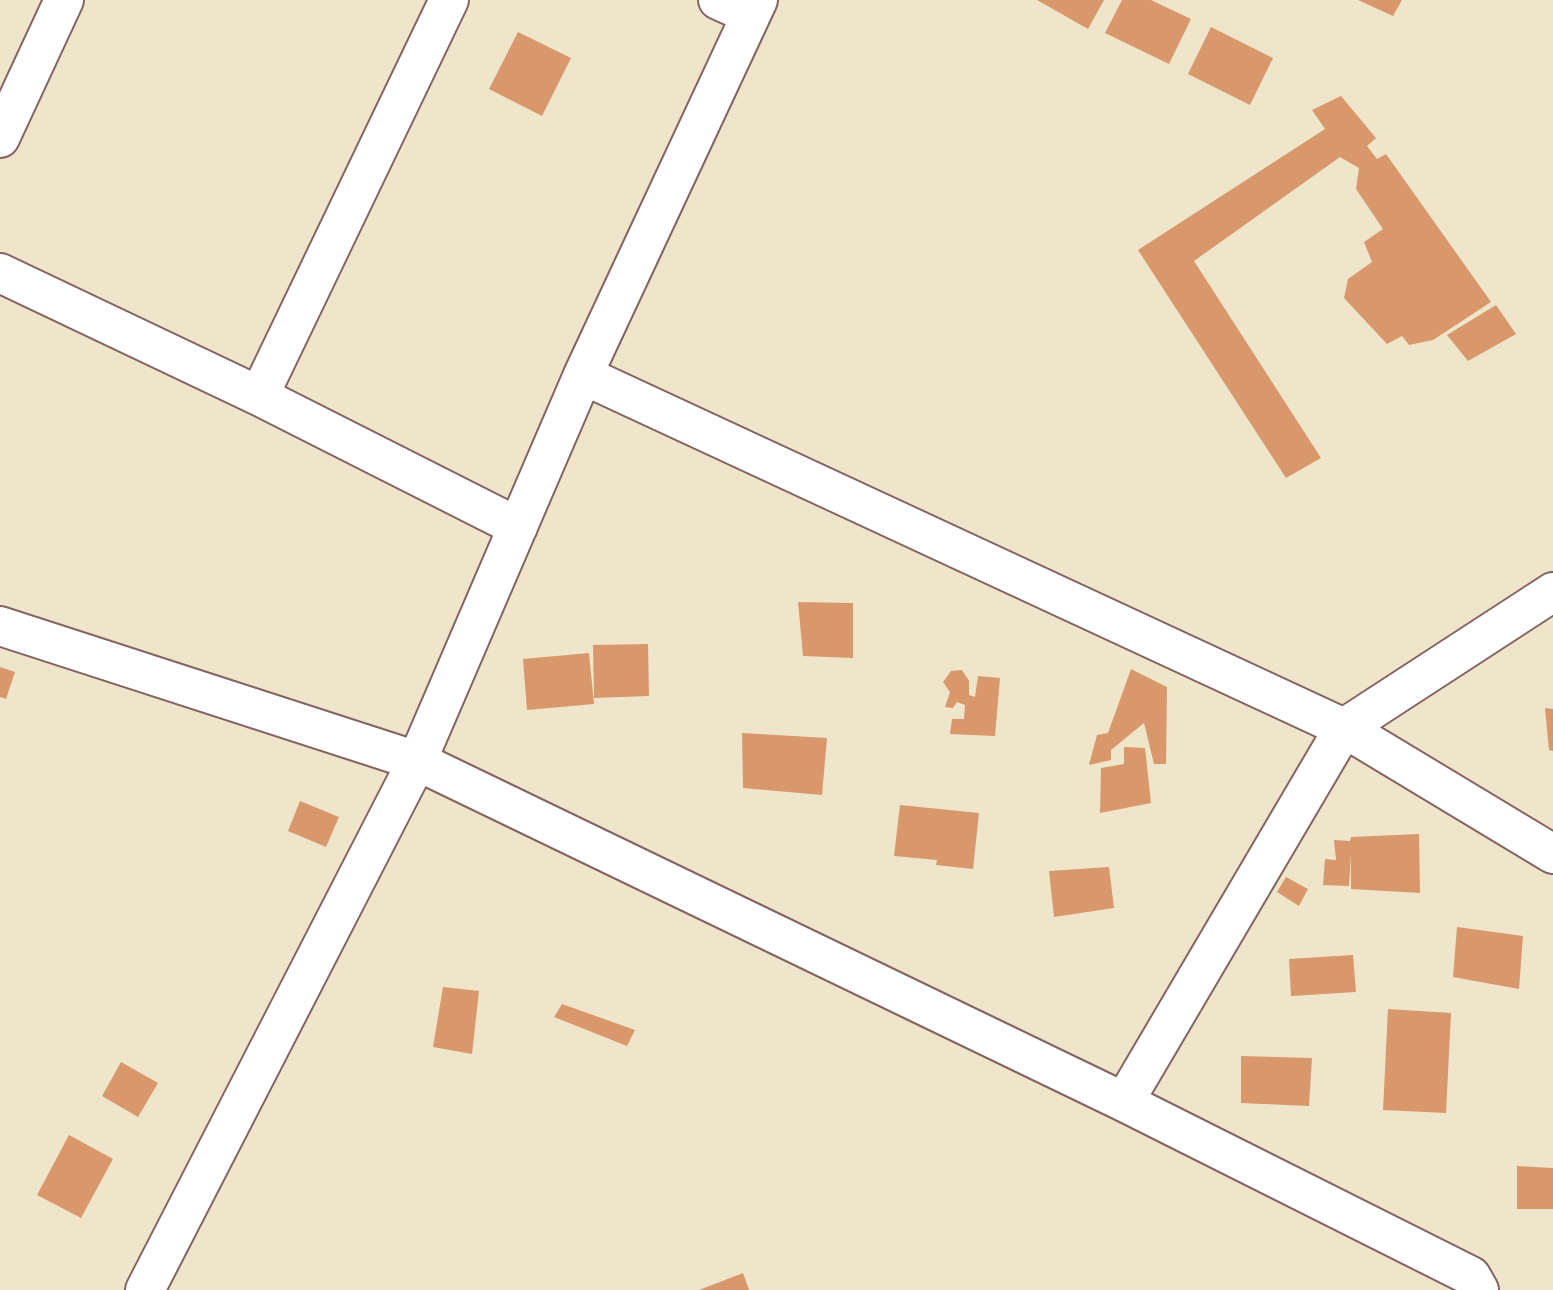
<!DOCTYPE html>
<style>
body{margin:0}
canvas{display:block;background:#efe5ca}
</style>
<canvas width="1553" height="1290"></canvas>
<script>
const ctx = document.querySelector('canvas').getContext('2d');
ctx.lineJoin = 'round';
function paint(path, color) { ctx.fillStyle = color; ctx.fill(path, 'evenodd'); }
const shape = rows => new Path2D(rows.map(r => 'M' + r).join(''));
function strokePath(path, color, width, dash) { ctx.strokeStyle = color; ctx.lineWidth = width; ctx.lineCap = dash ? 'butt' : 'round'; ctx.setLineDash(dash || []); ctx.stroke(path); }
paint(shape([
 [1037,0,1104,0,1088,29],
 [1122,0,1151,0,1191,19,1169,64,1105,33],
 [1358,0,1402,0,1393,16],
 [1211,27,1273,58,1250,105,1188,74],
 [518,32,571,58,542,116,489,89],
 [1341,96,1376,138,1367,146,1377,159,1386,154,1491,302,1433,340,1409,345,1402,336,1387,344,1344,298,1348,279,1372,262,1364,242,1383,229,1356,189,1359,168,1340,157,1194,261,1321,458,1286,478,1138,250,1325,129,1312,110],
 [1496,305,1516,334,1468,361,1447,335],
 [798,602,853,603,853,658,803,656],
 [648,644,649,696,594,698,593,645],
 [589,653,594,704,527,710,523,659],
 [0,667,15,672,6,699,0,697],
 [1131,669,1167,687,1166,764,1154,764,1144,723,1111,750,1111,760,1089,765,1097,735,1108,733],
 [962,670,969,681,969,695,975,697,978,676,1000,678,995,736,950,734,952,719,964,719,965,705,957,702,953,708,945,707,950,692,943,682,951,671],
 [1545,708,1553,709,1553,751,1549,750],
 [742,733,827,738,822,795,743,788],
 [1124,747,1145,748,1151,803,1100,813,1101,768,1124,764],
 [300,801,339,817,326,847,288,831],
 [900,805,979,813,973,869,936,865,937,860,894,856],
 [1419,834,1420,893,1351,889,1351,854,1349,886,1323,885,1325,859,1336,860,1334,840,1350,841,1351,837],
 [1109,867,1114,908,1054,917,1049,871],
 [1286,877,1308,889,1299,906,1277,892],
 [1457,927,1523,936,1519,989,1453,977],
 [1353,955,1356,992,1291,996,1289,959],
 [443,987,479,991,472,1054,433,1047],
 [562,1004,635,1030,627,1046,554,1017],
 [1388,1009,1451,1013,1446,1113,1383,1110],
 [1241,1056,1312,1058,1309,1106,1241,1103],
 [121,1062,158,1083,138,1117,102,1096],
 [69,1135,113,1159,81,1218,37,1195],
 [1517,1166,1553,1168,1553,1209,1517,1209],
 [743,1273,749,1290,699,1290]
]), '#d8986c');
const minor = shape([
 [718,0,751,15],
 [0,138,64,0],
 [0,273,259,396,518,527],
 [583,375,1344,728,1553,854],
 [259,396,449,0],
 [0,626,417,761,1124,1102,1471,1276,1479,1290],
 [1124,1102,1344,728,1553,592],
 [145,1290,417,761,583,375,758,0]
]);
strokePath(minor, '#846463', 42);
strokePath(minor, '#fff', 38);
</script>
